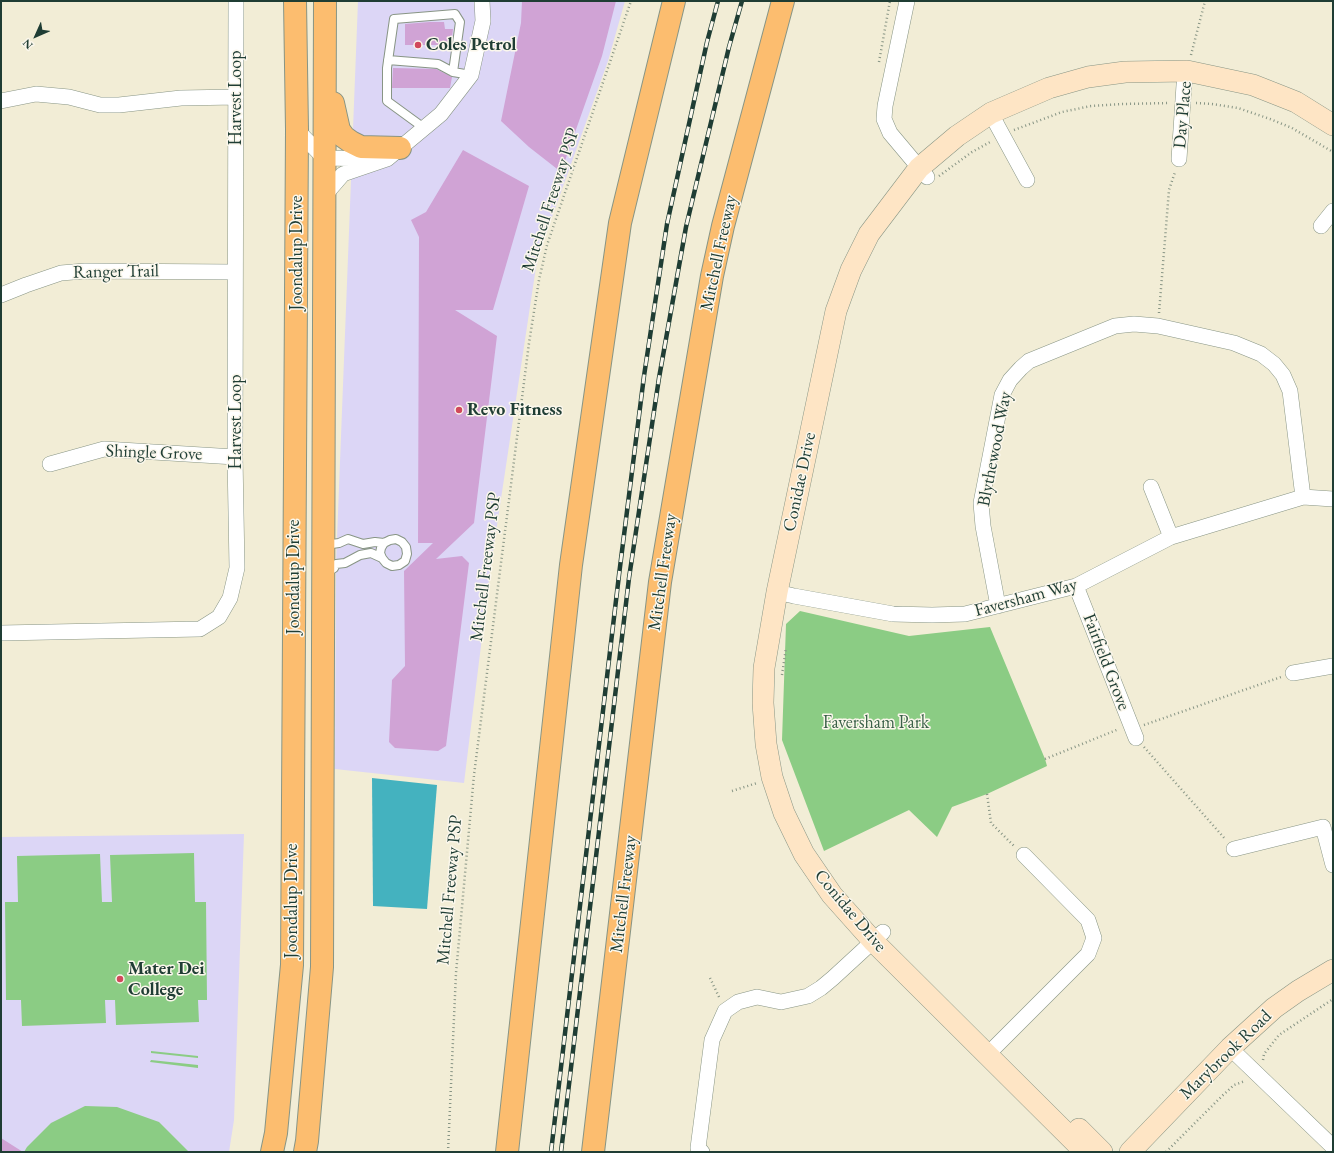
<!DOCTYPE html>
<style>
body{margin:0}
#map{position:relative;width:1334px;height:1153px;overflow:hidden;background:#f2edd6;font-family:"EB Garamond",serif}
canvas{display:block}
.frame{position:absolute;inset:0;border:2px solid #1f3d34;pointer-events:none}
.north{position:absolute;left:16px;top:16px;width:40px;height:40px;-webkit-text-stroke:3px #fbf7ec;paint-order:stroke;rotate:225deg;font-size:11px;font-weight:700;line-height:16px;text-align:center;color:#1f3d34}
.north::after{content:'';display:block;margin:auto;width:14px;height:18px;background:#1f3d34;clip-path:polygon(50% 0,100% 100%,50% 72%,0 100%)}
</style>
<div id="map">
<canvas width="1334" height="1153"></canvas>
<div class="frame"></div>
<div class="north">N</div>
</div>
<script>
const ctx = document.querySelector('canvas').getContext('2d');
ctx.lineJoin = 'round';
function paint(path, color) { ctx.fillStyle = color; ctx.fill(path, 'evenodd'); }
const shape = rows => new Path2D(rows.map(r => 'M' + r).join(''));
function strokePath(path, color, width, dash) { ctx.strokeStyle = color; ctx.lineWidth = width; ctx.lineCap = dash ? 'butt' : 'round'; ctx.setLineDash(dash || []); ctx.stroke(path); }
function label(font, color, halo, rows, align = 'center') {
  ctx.font = font + ' "EB Garamond",serif'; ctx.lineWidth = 3; ctx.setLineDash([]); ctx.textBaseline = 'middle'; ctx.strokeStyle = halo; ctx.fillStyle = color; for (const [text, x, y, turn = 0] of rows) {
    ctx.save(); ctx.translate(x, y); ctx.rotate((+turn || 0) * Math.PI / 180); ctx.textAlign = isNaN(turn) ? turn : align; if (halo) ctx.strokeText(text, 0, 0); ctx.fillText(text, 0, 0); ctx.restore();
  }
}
paint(shape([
 [358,1,625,1,608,61,542,245,536,267,491,565,464,783,335,769,336,564],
 [244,834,234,1120,229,1152,1,1152,1,837]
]), '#dcd6f6');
paint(shape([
 [800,611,909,636,990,627,1045,759,1047,766,987,794,952,807,937,837,909,810,824,851,782,740,786,624],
 [194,853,195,902,206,902,207,1000,198,1000,199,1022,116,1025,115,1000,105,1000,106,1023,22,1026,21,1000,6,1000,5,902,18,902,17,856,100,854,102,902,112,902,110,855],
 [151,1051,198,1056,198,1058,151,1053],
 [151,1060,198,1065,198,1068,150,1062],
 [85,1106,117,1107,159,1122,189,1152,24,1152,27,1147,51,1123]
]), '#8bcc84');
paint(shape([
 [372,778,437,785,427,909,373,906]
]), '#44b2bf');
paint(shape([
 [522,1,616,1,602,56,561,172,529,147,501,121,521,23],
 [430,22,444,22,445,29,453,29,451,45,405,45,405,24],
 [393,68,436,69,452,77,450,88,392,88],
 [463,150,529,186,493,310,455,310,497,336,474,523,436,559,462,556,469,563,446,746,438,751,395,748,389,742,392,680,405,666,404,571,433,543,418,543,419,237,411,220,426,212],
 [1,1138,23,1152,1,1152]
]), '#d0a3d5');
const lane = shape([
 [388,60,438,64,453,72],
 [424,128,387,101,387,68,394,19,455,14,460,22,453,72,471,75],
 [325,545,339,543,348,539,363,544,375,542,384,543,390,540,396,539,402,542,406,547,407,554,405,561,399,565,392,566,386,563,382,558,380,553,381,548,384,543],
 [326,573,334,568,336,564,345,563,360,555,371,553,382,558]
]);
const street = shape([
 [907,1,885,106,884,119,890,133,927,177],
 [1,101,36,94,69,97,100,105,119,105,181,98,236,97],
 [991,113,997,125,1027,180],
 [297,130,324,158,376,159],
 [1179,159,1184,85,1187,71],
 [324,196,343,174,387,159,441,114,471,75,483,21,482,1],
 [1321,226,1333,211],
 [1,295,26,285,61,273,85,271,235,272],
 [50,464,104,449,235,457],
 [1151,487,1171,537],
 [1076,586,1136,738],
 [777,592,794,596,893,614,932,615,965,614,1076,586,1171,537,1303,497,1333,499],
 [998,606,983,526,981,503,1002,395,1010,380,1021,368,1029,361,1115,326,1134,324,1158,326,1234,343,1261,354,1274,364,1283,375,1290,391,1303,497],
 [1,633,200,629,219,617,230,598,237,568,235,457,236,1],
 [1293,673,1333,666],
 [1234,849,1323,827,1333,865],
 [1230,1048,1333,1147],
 [987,1055,1088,954,1094,938,1088,920,1024,855],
 [702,1152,698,1148,712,1040,725,1011,738,1002,757,997,781,1002,808,996,821,988,833,978,883,932]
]);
const secondary = shape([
 [1079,1129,1102,1152],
 [1085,1152,873,941,832,895,804,854,784,813,772,777,766,744,763,703,764,668,777,592,836,311,851,270,869,234,919,168,957,136,991,113,1049,88,1088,77,1125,72,1187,71,1253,85,1296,102,1333,125],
 [1130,1152,1230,1048,1274,1008,1298,991,1333,970]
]);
const primary = shape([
 [333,103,339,130,344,137,351,142,361,147,400,148],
 [272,1152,276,1133,292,965,297,130,295,1],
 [305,1152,307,1141,322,967,325,1]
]);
const highway = shape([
 [507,1152,571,565,620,223,674,1],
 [593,1152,660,582,712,276,723,226,783,1]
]);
strokePath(lane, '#889585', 10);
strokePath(street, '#889585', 16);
strokePath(secondary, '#889585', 22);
strokePath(primary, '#889585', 24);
strokePath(highway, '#889585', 24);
strokePath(shape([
 [1191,55,1205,1],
 [879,62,890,1],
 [1196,103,1212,104,1238,108,1270,119,1292,128,1333,152],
 [1014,130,1062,112,1091,106,1123,104,1169,103],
 [939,176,972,152,992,141],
 [1159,313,1169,190,1175,172],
 [782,675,786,648],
 [1144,725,1281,677],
 [1144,747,1226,840],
 [1045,759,1119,729],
 [732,791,757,783],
 [987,794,991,823,1015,847],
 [710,978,720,999],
 [1263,1060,1264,1054,1279,1035,1333,999],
 [448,1152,456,973,474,775,529,343,539,280,547,245,631,1],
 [1166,1152,1222,1096,1234,1085,1245,1081]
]), '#889585', 2.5, [1, 3]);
strokePath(lane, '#fff', 8);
strokePath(street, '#fff', 15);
strokePath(secondary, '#fee5c5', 21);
strokePath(primary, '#fcbd6f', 22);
strokePath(highway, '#fcbd6f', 22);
const rail = shape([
 [551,1152,619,575,644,376,667,224,707,42,718,1],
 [561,1152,629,578,659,378,686,227,729,47,742,1]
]);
strokePath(rail, '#1f3d34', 4.5);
strokePath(rail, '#fbf7ec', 3, [9]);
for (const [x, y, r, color] of [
 [418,45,4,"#d1495b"],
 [459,410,4,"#d1495b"],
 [120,979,4,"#d1495b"]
]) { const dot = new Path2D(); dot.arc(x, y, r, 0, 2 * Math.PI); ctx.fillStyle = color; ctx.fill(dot); strokePath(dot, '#fbf7ec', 1.5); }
label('bold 18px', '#1f3d34', '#fbf7ec', [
 ["Coles Petrol",426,45],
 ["Revo Fitness",467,410],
 ["Mater Dei",128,969],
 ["College",128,990]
], 'left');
label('18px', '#1f3d34', '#fbf7ec', [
 ["Harvest Loop",236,98,-90],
 ["Day Place",1183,115,-85],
 ["Mitchell Freeway PSP",551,200,-72],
 ["Joondalup Drive",297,253,-90],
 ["Mitchell Freeway",719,253,-78],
 ["Ranger Trail",116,272,-1],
 ["Harvest Loop",236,422,-90],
 ["Blythewood Way",995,449,-79],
 ["Shingle Grove",154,453,2],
 ["Conidae Drive",800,482,-78],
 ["Mitchell Freeway PSP",486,567,-83],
 ["Mitchell Freeway",663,572,-82],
 ["Joondalup Drive",294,577,-90],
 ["Faversham Way",1026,598,-15],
 ["Fairfield Grove",1106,662,69],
 ["Mitchell Freeway PSP",450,890,-85],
 ["Mitchell Freeway",624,894,-83],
 ["Joondalup Drive",292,901,-90],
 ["Conidae Drive",850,911,50],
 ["Marybrook Road",1226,1055,-44]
]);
label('18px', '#3a6148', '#fbf7ec', [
 ["Faversham Park",876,723]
]);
</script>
